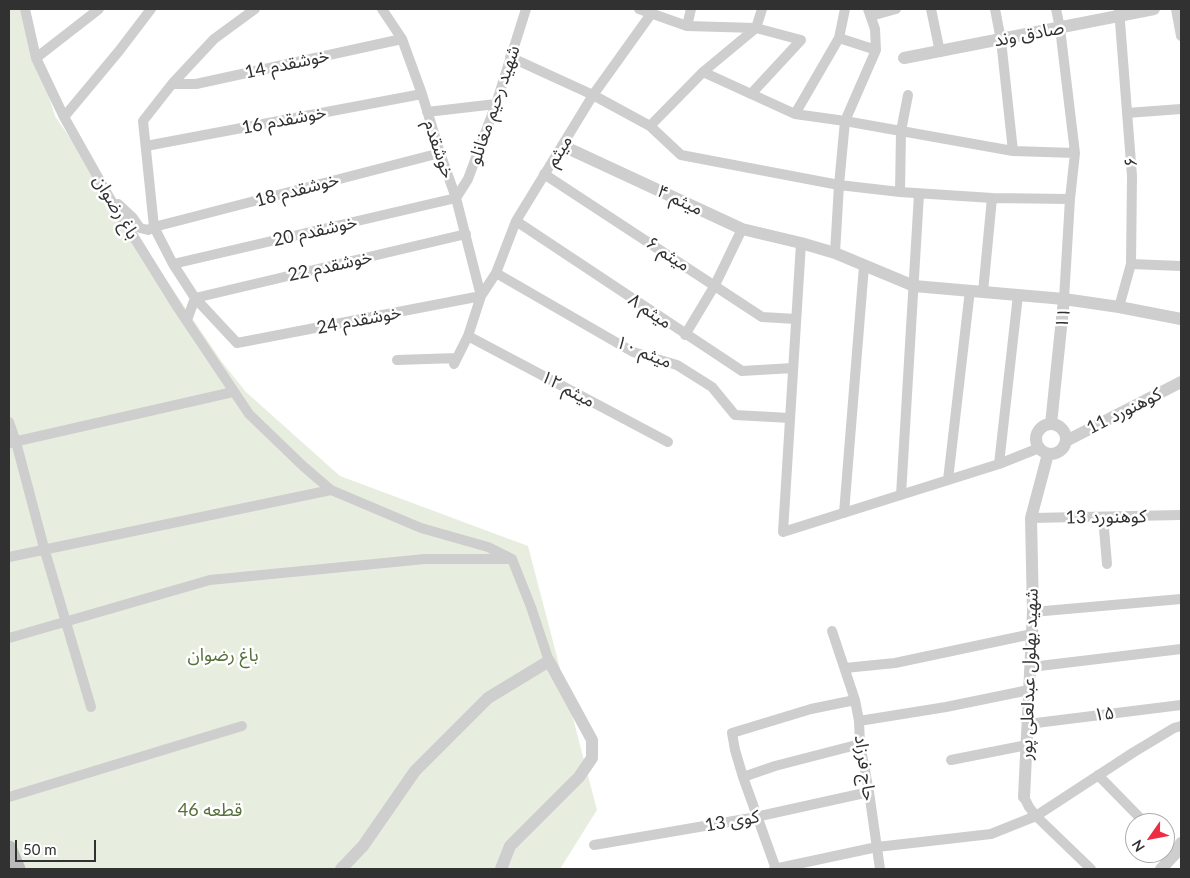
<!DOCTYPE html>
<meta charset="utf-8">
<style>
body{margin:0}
#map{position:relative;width:1190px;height:878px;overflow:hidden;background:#fff;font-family:Lato,sans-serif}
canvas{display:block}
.frame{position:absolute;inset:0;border:10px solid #313131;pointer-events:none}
.north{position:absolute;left:1125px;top:813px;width:50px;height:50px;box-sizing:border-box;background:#fff;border:1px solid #adadad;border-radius:50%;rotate:237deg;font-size:14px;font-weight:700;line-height:20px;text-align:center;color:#313131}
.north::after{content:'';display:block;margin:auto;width:18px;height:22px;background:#ee2d45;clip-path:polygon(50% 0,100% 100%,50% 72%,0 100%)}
.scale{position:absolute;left:15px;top:840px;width:81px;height:22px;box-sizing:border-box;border:2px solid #313131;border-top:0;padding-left:6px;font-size:15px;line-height:18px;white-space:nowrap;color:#313131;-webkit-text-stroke:4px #fff;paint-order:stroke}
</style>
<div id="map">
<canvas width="1190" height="878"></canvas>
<div class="frame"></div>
<div class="north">N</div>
<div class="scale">50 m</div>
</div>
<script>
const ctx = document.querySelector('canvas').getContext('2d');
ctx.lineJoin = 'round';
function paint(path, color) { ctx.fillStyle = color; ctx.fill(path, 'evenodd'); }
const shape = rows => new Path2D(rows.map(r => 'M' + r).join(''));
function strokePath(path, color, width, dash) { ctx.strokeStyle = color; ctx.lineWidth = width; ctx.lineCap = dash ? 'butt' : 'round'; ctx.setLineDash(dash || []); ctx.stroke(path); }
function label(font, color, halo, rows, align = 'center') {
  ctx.font = font + ' Lato,"Noto Sans Arabic",sans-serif'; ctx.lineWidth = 5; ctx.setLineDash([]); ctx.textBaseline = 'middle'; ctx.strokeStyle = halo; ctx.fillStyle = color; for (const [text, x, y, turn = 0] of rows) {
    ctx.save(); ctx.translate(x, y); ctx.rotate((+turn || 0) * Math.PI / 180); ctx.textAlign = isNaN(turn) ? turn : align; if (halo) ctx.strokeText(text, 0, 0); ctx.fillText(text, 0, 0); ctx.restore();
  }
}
paint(shape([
 [9,9,22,9,55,116,222,362,246,392,340,476,528,546,597,810,560,869,9,869]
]), '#e8eedf');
strokePath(shape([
 [25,9,36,58,64,117,109,197,178,308,249,414,303,466,331,490,421,528,488,547,512,559,531,607,549,661],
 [255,9,214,39,172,84,143,121,154,227,173,264,195,298,466,234],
 [382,9,402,39,422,94,440,153,456,198,481,296],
 [639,9,687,26,756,28,801,40,751,94],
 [845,9,839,38,876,50],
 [931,9,940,52],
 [995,9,1001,40,1013,151,1075,153],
 [1056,9,1060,28,1075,153,1070,199,1064,299],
 [1119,9,1132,176,1131,264,1119,307],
 [1176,9,1181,36],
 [871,16,896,9],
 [687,26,691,9],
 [510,57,593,95,650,126,681,155,839,185,900,192,992,198,1070,199],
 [36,58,99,9],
 [703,72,795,114,845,121,1013,151],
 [172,84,196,84,402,39],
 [427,112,496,104],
 [1127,113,1181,109],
 [795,114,839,38],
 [64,117,119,51,151,9],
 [650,126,703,72,756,28,762,9],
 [146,146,422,94],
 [544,174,762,317,796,319],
 [900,192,901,131,908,95],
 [118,204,133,218,140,228,148,230,154,227,440,153],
 [516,221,742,371,793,368],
 [801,243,783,532,999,464,1039,448],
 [835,253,839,185,845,121,876,50,875,29,868,9],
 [173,264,456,198,468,179,496,104,526,9],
 [1131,264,1181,266],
 [496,273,633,352,677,365,712,387,735,415,790,418],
 [983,292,992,198],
 [187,320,195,298,237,343,481,296],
 [685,335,715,285,742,229],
 [468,336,668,442],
 [397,360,457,358],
 [454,364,468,336,481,296,496,273,516,221,593,95,651,14],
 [9,422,16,442,44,548,91,707],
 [9,443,233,392],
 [999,464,1018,295],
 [948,480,970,290],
 [901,495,919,194],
 [844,513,864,266],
 [1103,517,1107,564],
 [1031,518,1181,515],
 [9,557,331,490],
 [1033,612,1181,599],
 [832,631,855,700,859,721,860,744,869,792,880,869],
 [9,638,210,580,425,559,508,559],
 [1031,667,1181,649],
 [845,668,895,663,1032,634],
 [859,721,946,707,1029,690],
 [1028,724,1181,705],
 [951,760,1027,745],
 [1098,775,1145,823],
 [743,777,775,766,860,744],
 [9,797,242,726],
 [1024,797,1029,807,1036,816,1091,869],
 [1165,843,1175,854],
 [594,845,751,818,869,792],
 [774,869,877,847,991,834,1036,816,1134,752,1174,728,1181,726],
 [776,869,743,777,735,750,732,733,811,709,855,700]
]), '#cecece', 10);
strokePath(shape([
 [904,58,1154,9],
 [563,146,742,229,801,243,835,253,914,286,1064,299],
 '1036 439a15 15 0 1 1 30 0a15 15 0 1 1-30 0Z',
 [1051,424,1064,299,1119,307,1181,319],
 [1066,441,1181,382],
 [1024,797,1033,612,1031,518,1048,454],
 [341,869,363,846,415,771,488,698,549,661,592,740,592,758,579,777,510,846,501,869],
 [1161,869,1175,854,1181,843]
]), '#cecece', 12);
strokePath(shape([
 [9,848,18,869]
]), '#bbb', 15);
label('18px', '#313131', '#fff', [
 ["صادق وند",1029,34,-11],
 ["خوشقدم 14",287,64,-12],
 ["شهید رحیم مغانلو",494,105,-71],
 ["خوشقدم 16",284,120,-11],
 ["خوشقدم",439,149,71],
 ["میثم",559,151,-58],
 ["۶",1131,162,-95],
 ["خوشقدم 18",297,190,-15],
 ["۴ میثم",680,200,25],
 ["باغ رضوان",116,207,59],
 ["خوشقدم 20",315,231,-13],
 ["۶ میثم",668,254,33],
 ["خوشقدم 22",330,266,-13],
 ["۸ میثم",650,311,34],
 ["۱۱",1063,318,-82],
 ["خوشقدم 24",359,320,-11],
 ["۱۰ میثم",644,352,22],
 ["۱۲ میثم",568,389,28],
 ["کوهنورد 11",1124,411,-27],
 ["کوهنورد 13",1106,517,-1],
 ["شهید بهلول عبدلعلی پور",1029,674,-88],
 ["۱۵",1104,714,-7],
 ["حاج فرزاد",865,768,82],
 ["کوی 13",732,821,-10]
]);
label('18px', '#56703b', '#fff', [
 ["باغ رضوان",223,655],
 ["قطعه 46",210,810]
]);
</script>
